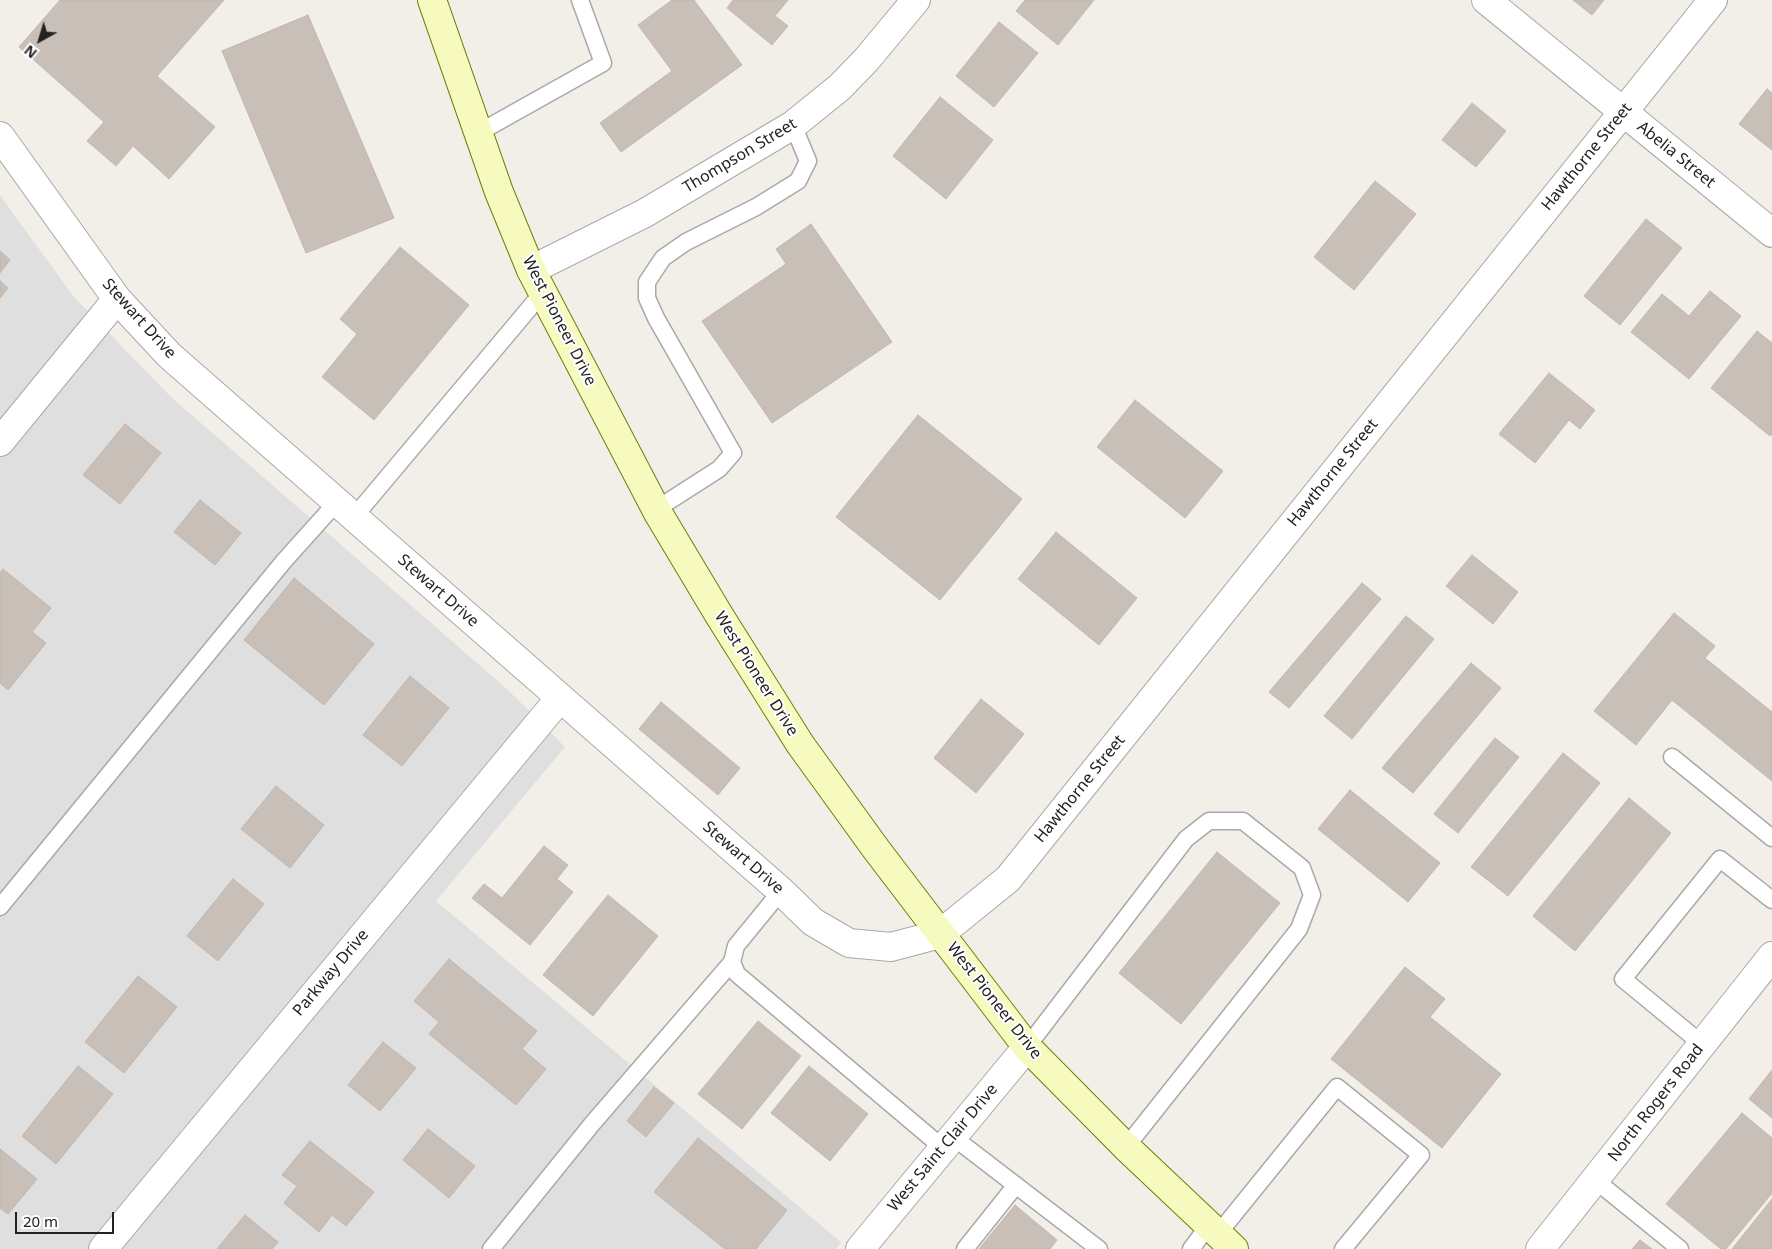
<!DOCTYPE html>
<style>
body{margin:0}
#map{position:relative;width:1772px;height:1249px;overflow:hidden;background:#f2efe9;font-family:"Noto Sans",sans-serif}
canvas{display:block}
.north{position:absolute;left:15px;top:15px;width:50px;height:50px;-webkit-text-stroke:4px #fff;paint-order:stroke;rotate:219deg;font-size:14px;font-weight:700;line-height:20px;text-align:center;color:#222}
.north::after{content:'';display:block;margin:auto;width:18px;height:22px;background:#222;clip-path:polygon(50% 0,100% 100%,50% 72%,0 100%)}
.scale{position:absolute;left:15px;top:1212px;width:99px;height:22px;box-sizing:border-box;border:2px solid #222;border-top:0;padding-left:6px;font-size:15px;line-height:18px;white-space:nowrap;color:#222;-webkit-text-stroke:4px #fff;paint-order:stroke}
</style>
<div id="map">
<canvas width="1772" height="1249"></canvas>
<div class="north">N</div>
<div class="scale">20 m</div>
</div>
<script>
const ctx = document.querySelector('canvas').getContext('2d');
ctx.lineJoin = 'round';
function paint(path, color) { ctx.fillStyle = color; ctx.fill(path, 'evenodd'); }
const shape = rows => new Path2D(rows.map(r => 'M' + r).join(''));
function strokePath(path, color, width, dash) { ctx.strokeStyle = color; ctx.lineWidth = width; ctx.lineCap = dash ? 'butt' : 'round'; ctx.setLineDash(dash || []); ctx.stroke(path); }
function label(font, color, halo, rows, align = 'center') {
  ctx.font = font + ' "Noto Sans",sans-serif'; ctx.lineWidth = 4; ctx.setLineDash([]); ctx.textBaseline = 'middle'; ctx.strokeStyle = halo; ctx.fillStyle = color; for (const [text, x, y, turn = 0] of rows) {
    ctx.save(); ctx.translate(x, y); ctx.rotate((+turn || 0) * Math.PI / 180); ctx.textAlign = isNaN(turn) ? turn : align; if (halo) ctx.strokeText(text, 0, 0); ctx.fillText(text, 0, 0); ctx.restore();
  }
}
paint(shape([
 [0,195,73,296,171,397,507,689,565,747,436,901,841,1242,836,1249,0,1249]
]), '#e0dfdf');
const building = shape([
 [60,0,224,0,157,76,215,127,169,179,133,146,116,166,87,141,104,122,19,47,60,0],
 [672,0,694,0,742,65,621,152,600,123,672,71,638,25,672,0],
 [733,0,788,0,775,16,788,26,772,45,727,8,733,0],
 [1025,0,1094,0,1058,45,1016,11,1025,0],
 [1573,0,1604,0,1592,15,1573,0],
 [308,15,394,218,306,253,222,51,308,15],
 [999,22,1038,53,994,107,956,76,999,22],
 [1767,89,1772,93,1772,150,1739,124,1767,89],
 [940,97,993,140,946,199,893,156,940,97],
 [1472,103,1506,131,1476,167,1442,140,1472,103],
 [1375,181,1416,214,1354,290,1314,257,1375,181],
 [1646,219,1682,248,1620,325,1584,296,1646,219],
 [811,224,892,342,772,423,702,321,786,264,776,249,811,224],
 [400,247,469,305,374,420,322,377,357,334,340,319,400,247],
 [0,251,10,260,0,273,0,251],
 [0,281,8,288,0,298,0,281],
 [1710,291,1741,316,1689,379,1631,332,1662,294,1689,316,1710,291],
 [1757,331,1772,343,1772,434,1770,436,1711,388,1757,331],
 [1549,373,1595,410,1580,429,1569,420,1535,463,1499,434,1549,373],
 [1135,400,1223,471,1185,518,1097,447,1135,400],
 [918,415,1022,499,940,600,836,517,918,415],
 [125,424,161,453,120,504,83,475,125,424],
 [200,500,241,533,215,565,174,532,200,500],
 [1056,532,1137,598,1099,645,1018,579,1056,532],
 [1472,555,1518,592,1493,624,1446,586,1472,555],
 [3,569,51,608,32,632,46,643,8,690,0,683,0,573,3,569],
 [294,578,374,644,324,705,244,640,294,578],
 [1362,583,1381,599,1289,708,1269,692,1362,583],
 [1674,613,1715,646,1705,658,1772,712,1772,781,1672,700,1636,745,1594,711,1674,613],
 [1406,616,1434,639,1352,739,1324,716,1406,616],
 [1471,663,1501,688,1413,793,1382,768,1471,663],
 [410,676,449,708,402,766,363,735,410,676],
 [981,699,1024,734,976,793,934,758,981,699],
 [661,702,740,768,718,795,639,729,661,702],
 [1495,738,1519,757,1458,833,1434,814,1495,738],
 [1563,753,1600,783,1508,896,1471,867,1563,753],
 [276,786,324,825,290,868,241,829,276,786],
 [1350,790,1440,863,1408,902,1318,829,1350,790],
 [1629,798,1671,833,1575,951,1533,916,1629,798],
 [544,846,568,865,557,879,573,892,530,945,472,898,484,884,502,898,544,846],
 [1217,852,1280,903,1181,1024,1119,973,1217,852],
 [233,879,264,904,218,961,187,936,233,879],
 [608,895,658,936,593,1016,543,975,608,895],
 [449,959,537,1031,522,1049,546,1069,516,1105,429,1034,439,1022,414,1001,449,959],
 [1405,967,1445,999,1430,1017,1501,1074,1442,1148,1331,1059,1405,967],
 [138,976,177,1007,124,1073,85,1042,138,976],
 [758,1021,801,1056,742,1129,698,1094,758,1021],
 [383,1042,416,1068,380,1111,348,1085,383,1042],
 [78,1066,113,1094,56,1164,22,1136,78,1066],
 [809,1066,868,1114,830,1161,771,1113,809,1066],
 [1772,1070,1772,1118,1749,1099,1772,1070],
 [654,1087,674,1103,646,1137,627,1121,654,1087],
 [1742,1113,1772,1138,1772,1193,1726,1249,1721,1249,1666,1204,1742,1113],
 [428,1129,475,1166,449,1198,403,1160,428,1129],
 [698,1138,787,1210,756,1249,725,1249,654,1192,698,1138],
 [310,1141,374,1192,346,1226,332,1215,319,1232,284,1203,297,1186,282,1175,310,1141],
 [0,1149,37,1179,8,1214,0,1208,0,1149],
 [1772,1199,1772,1249,1732,1249,1772,1199],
 [1015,1205,1057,1240,1050,1249,979,1249,1015,1205],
 [245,1215,278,1242,272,1249,217,1249,245,1215],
 [1640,1240,1652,1249,1632,1249,1640,1240]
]);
paint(building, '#c7bfb8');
strokePath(building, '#c4b6ab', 1);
const service = shape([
 [478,133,603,63,580,0],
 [655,510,719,469,733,453,656,318,647,298,647,282,663,258,686,242,756,207,798,181,808,161,793,125],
 [354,517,543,292],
 [1672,757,1772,838],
 [781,891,736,946,732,962,737,974,943,1148],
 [0,907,284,561,337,502],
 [1702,1044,1623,979,1720,859,1772,900],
 [1027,1047,1186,839,1209,821,1243,821,1302,868,1312,895,1299,929,1126,1147],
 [953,1137,1099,1249],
 [1595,1180,1680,1249],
 [1218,1234,1337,1087,1421,1155,1343,1249],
 [491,1249,592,1124,732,962],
 [965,1249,1016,1185],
 [1191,1249,1209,1225]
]);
const minor = shape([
 [1486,0,1772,233],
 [0,136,117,299,169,355,781,891,813,922,849,943,891,947,940,934,1008,879,1713,0],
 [531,270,645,213,793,125,840,87,867,59,916,0],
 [0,442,117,299],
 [103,1249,560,698],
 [860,1249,1027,1047]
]);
const tertiary = shape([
 [1540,1249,1772,956]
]);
const secondary = shape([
 [432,0,499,192,531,270,658,513,719,615,800,744,876,849,1027,1047,1126,1147,1234,1249]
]);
strokePath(service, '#a9a9a9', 19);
strokePath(minor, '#a9a9a9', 30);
strokePath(tertiary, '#a9a9a9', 30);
strokePath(secondary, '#707d05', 30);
strokePath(service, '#fff', 16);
strokePath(minor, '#fff', 28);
strokePath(tertiary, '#fff', 28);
strokePath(secondary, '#f7fabf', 28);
label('16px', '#222', '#fff', [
 ["Abelia Street",1676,155,39],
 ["Thompson Street",740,156,-31],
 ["Hawthorne Street",1587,157,-51],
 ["Stewart Drive",139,319,48],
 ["West Pioneer Drive",559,321,63],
 ["Hawthorne Street",1333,473,-51],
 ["Stewart Drive",438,591,41],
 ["West Pioneer Drive",756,674,58],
 ["Hawthorne Street",1080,789,-51],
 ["Stewart Drive",743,858,41],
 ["Parkway Drive",331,973,-50],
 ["West Pioneer Drive",994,1001,52],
 ["North Rogers Road",1656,1103,-52],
 ["West Saint Clair Drive",943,1148,-50]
]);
</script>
